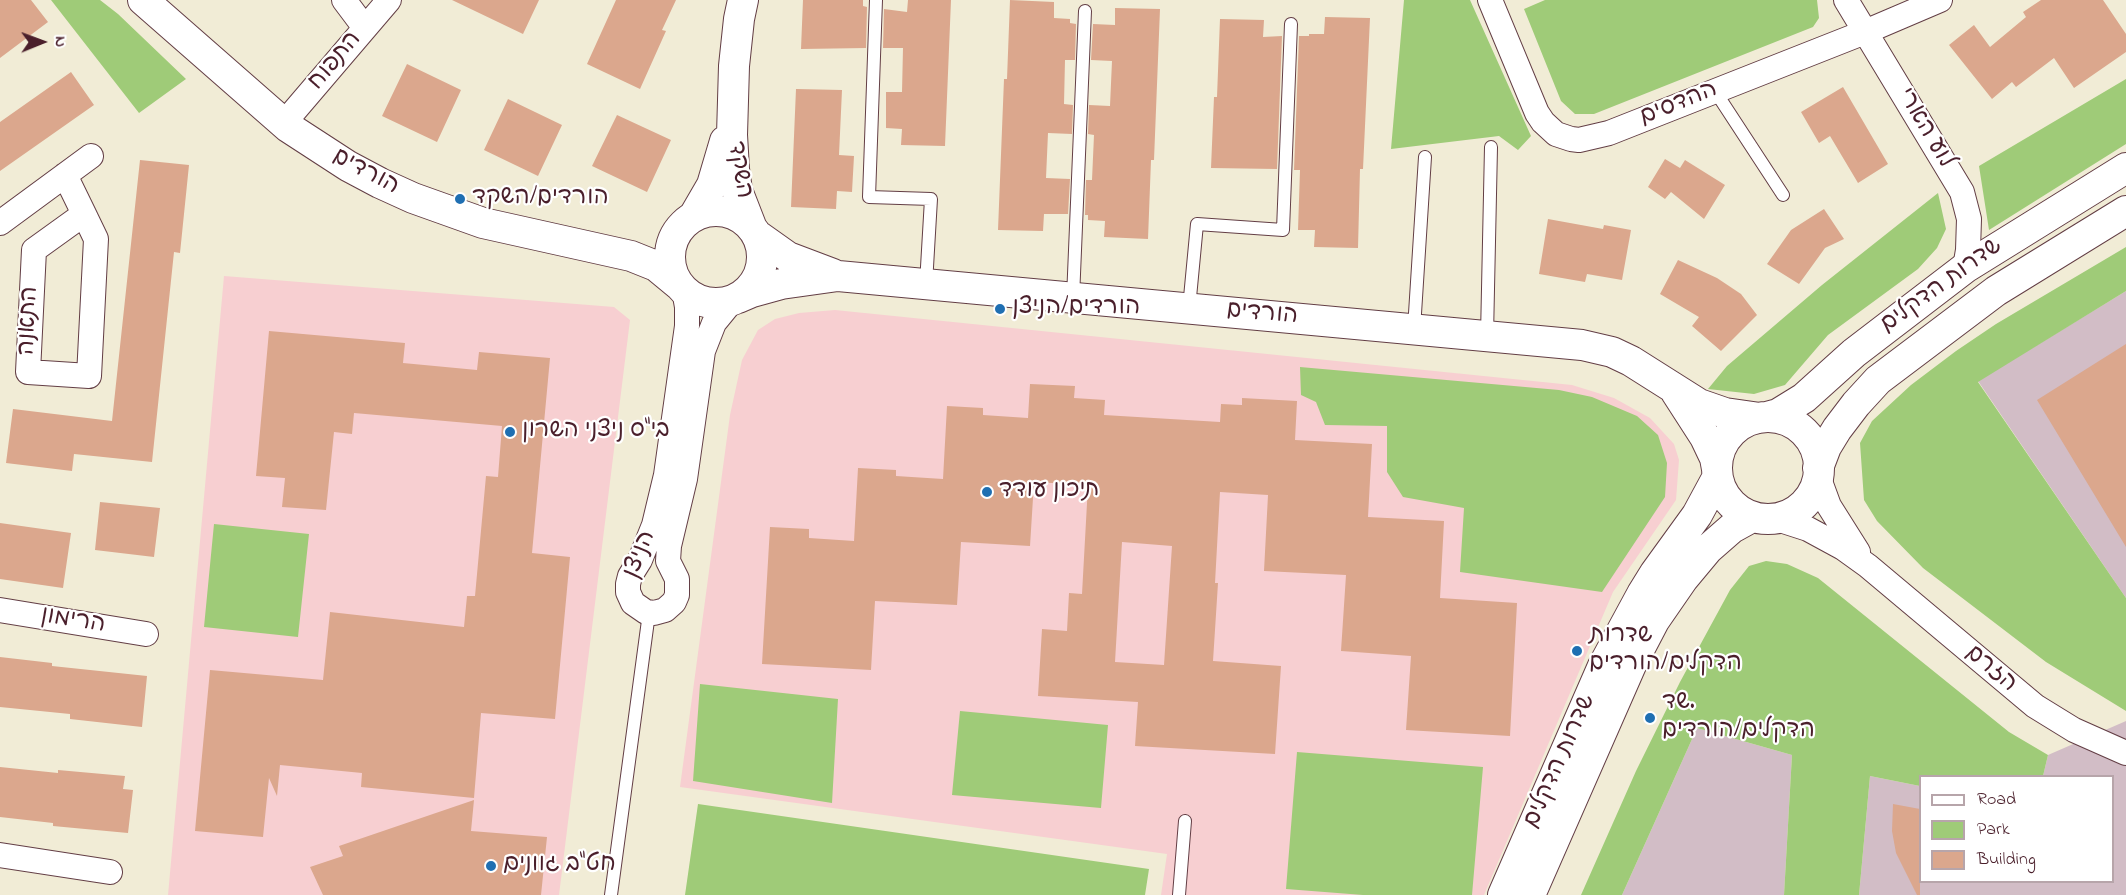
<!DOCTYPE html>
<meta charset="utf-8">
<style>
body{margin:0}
#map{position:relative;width:2126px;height:895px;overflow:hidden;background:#f1ecd6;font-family:"Indie Flower",sans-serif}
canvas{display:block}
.legend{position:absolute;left:1919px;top:775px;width:195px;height:108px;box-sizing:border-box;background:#fff;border:2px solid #b7a5aa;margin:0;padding:8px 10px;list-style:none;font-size:18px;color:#4a1f2b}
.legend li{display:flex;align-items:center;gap:12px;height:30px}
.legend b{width:30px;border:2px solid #b7a5aa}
.north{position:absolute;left:12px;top:12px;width:60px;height:60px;-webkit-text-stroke:4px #fff;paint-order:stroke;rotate:89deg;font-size:16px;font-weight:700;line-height:24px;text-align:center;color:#4a1f2b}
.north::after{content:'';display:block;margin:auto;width:21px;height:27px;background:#4a1f2b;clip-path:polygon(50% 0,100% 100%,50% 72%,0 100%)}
</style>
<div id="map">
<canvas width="2126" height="895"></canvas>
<ul class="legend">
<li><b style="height:8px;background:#fff"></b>Road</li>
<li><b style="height:16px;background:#9fcb78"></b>Park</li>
<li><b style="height:16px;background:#dba78d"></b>Building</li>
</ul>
<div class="north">N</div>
</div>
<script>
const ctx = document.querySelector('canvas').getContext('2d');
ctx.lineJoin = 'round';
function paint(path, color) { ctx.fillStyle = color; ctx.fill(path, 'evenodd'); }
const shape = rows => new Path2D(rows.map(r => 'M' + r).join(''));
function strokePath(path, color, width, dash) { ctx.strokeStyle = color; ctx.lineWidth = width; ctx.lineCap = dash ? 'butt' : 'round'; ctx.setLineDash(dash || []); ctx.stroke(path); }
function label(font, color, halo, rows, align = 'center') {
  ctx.font = font + ' "Indie Flower","Playpen Sans Hebrew",sans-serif'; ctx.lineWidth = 4.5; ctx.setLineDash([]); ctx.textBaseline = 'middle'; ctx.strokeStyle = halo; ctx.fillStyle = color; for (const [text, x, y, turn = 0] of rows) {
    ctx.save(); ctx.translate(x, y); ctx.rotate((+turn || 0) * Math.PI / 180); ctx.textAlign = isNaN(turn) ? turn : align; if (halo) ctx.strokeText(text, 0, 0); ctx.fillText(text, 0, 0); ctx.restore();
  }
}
paint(shape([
 [224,276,614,307,630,320,559,895,168,895],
 [835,310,1572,385,1614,398,1650,418,1674,444,1679,460,1676,500,1613,592,1484,895,1161,895,1167,854,680,787,730,415,742,360,758,330,775,319,799,313]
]), '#f7cfd1');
paint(shape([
 [2126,291,2126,598,1978,381],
 [2126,721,2126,895,1859,895,1870,776,1920,786,1920,882,2112,882,2112,776,2043,776,2048,755],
 [1697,728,1792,755,1784,895,1622,895]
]), '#d2bdc6');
paint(shape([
 [51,0,100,0,118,14,186,79,139,113],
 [1404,0,1470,0,1531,136,1518,150,1499,136,1391,149],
 [1545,0,1817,0,1819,18,1813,27,1594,114,1575,114,1561,101,1524,9],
 [2126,79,2126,144,1989,230,1979,166],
 [1938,193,1946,229,1937,248,1918,269,1828,335,1785,385,1754,394,1708,389,1727,366,1822,285],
 [2126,247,2126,291,1978,382,2126,598,2126,711,2046,662,1923,568,1877,521,1864,500,1860,443,1872,421,1911,385,1956,351,1996,324],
 [1300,367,1559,390,1592,397,1637,416,1658,435,1667,463,1665,497,1602,592,1460,572,1464,508,1403,497,1387,472,1387,426,1325,425,1316,402,1301,395],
 [214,524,309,534,298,637,204,627],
 [1766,561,1787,564,1818,578,2009,732,2048,755,2043,776,1920,776,1920,786,1870,776,1859,895,1784,895,1792,755,1697,728,1622,895,1581,895,1636,771,1680,682,1730,590,1749,566],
 [700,684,838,699,832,803,693,781],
 [960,711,1108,725,1101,808,952,795],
 [1297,752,1483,767,1472,895,1363,895,1286,889],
 [698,804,1149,869,1145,895,685,895]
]), '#9fcb78');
paint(shape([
 [0,0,31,0,48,22,0,58],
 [452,0,539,0,523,34],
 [616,0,676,0,662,30,666,31,640,89,587,64],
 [803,0,863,0,863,6,867,7,866,48,801,49],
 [908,0,951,0,945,146,901,145,902,129,886,128,886,92,902,92,903,48,883,48,884,9,907,12],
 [1010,0,1054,2,1054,18,1070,19,1070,23,1076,24,1075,60,1065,60,1064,104,1073,105,1072,134,1048,133,1046,178,1070,179,1068,214,1044,214,1043,231,998,230,1004,79,1007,79],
 [2041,0,2103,0,2126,34,2126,52,2074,88,2054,58,2016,87,2012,82,1992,99,1949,45,1974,25,1990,47,2026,17,2023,12],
 [1115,8,1160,9,1154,160,1151,160,1148,239,1104,237,1105,221,1088,220,1088,215,1085,215,1086,180,1092,180,1094,135,1088,134,1089,105,1110,106,1112,61,1091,60,1093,24,1115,25],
 [1325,17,1370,18,1363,169,1360,169,1358,248,1314,247,1315,230,1298,230,1300,170,1294,170,1299,36,1309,36,1309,34,1324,34],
 [1220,19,1264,20,1263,37,1282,36,1277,169,1211,168,1214,97,1217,97],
 [407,64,461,90,437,142,382,116],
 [71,72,94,105,0,171,0,122],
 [1843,87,1888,164,1858,183,1830,136,1819,143,1801,112],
 [796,89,842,90,839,155,854,156,852,192,837,191,836,209,791,207],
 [508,99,562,125,538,176,484,150],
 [617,115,671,140,647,192,592,166],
 [1665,159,1680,168,1685,160,1725,185,1704,219,1671,192,1665,199,1648,187],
 [140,160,189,165,180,253,174,252,152,462,74,454,72,471,6,463,13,409,112,421],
 [1824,209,1844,239,1825,248,1799,284,1767,264,1791,230],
 [1548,219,1603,229,1604,225,1631,230,1622,280,1587,274,1585,282,1539,274],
 [1678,260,1717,278,1741,294,1757,315,1721,351,1692,326,1699,317,1660,294],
 [269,331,405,343,403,363,477,370,479,352,550,358,532,553,570,557,555,719,481,713,474,798,361,787,362,773,280,765,277,796,269,778,263,837,195,831,210,670,323,680,330,612,464,627,467,596,475,596,486,476,498,477,502,426,354,413,352,434,334,432,326,510,282,507,285,478,256,476],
 [2126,344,2126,547,2037,400],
 [1030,384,1075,386,1074,398,1105,400,1104,415,1220,422,1221,404,1242,405,1242,398,1297,401,1295,440,1372,444,1368,517,1444,521,1440,598,1517,603,1510,736,1406,730,1411,656,1341,651,1346,575,1264,571,1268,495,1220,492,1215,583,1218,583,1213,661,1281,666,1275,754,1135,746,1138,702,1038,696,1042,629,1067,631,1069,593,1082,594,1088,485,1034,482,1030,546,961,542,957,605,875,601,871,670,762,664,770,527,809,529,809,538,854,541,858,468,896,470,896,476,943,479,947,406,983,408,983,415,1028,418],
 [1122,542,1172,546,1164,665,1115,662],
 [100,502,160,508,154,557,95,550],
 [0,523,71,533,63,588,0,579],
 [0,657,52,663,52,666,147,676,142,727,70,719,70,714,0,707],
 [0,767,58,773,58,770,125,776,123,789,133,790,128,833,53,826,53,823,0,817],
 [474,800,471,831,547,837,541,895,323,895,310,867,343,856,339,846],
 [1893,804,1920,809,1920,895,1917,895,1896,853,1892,831]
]), '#dba78d');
const service = shape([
 [876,0,869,197,931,199,926,284],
 [1715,91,1783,195],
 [1073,298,1085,11],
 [1189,308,1197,224,1283,230,1291,24],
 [1414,329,1425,157],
 [1487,336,1491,147],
 [611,895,649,613],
 [1179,895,1185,821]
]);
const minor = shape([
 [344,0,365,28],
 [1490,0,1537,113,1543,122,1556,134,1571,139,1579,140,1609,133,1865,32,1940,0],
 [1846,0,1962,192,1969,219,1968,250,1965,268],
 [284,123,389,0],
 [65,175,84,214,96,239,89,376,28,372,34,250,84,214],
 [0,223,91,156],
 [684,290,687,307,687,326,666,475,654,525,640,560,630,576,628,584,628,592,633,603,646,612,654,613,665,610,674,602,677,595,677,579,668,561,669,546,685,479,703,351,714,323,732,301],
 [1818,476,1829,506,1858,552],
 [1777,519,1808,529,1843,548,1868,566,2035,706,2074,730,2126,753],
 [0,610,146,634],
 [0,855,110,872]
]);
const tertiary = shape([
 [143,0,288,127,348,166,380,183,413,198,483,223,631,256,656,266,679,285],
 [743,0,739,19,734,66,732,135,734,169,737,190,751,226],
 '670 257a46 46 0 1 1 92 0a46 46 0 1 1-92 0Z',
 [694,216,712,185,725,141],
 [757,235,788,257,833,274],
 [738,298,752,292,781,284,838,276,1582,345,1612,352,1631,361,1699,404,1725,413,1760,418],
 [1676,392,1705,437,1715,458,1717,469],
 [1767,417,1778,414,1804,398,1854,353,1965,268,2126,168],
 '1717 468a51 51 0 1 1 102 0a51 51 0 1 1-102 0Z',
 [1818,468,1826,447,1837,429,1856,404,1878,380,1996,291,2126,211],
 [1503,895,1603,666,1642,594,1655,573,1697,515,1717,478],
 [1530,895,1631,665,1654,621,1683,579,1708,549,1732,528,1752,517]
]);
strokePath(service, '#633e45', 14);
strokePath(minor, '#633e45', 26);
strokePath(tertiary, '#633e45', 32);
strokePath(service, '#fff', 12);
strokePath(minor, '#fff', 24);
strokePath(tertiary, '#fff', 30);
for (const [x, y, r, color] of [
 [460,199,6,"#1f6fb2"],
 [1000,309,6,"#1f6fb2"],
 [510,432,6,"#1f6fb2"],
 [987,492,6,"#1f6fb2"],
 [1577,651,6,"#1f6fb2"],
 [1650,718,6,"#1f6fb2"],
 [491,866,6,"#1f6fb2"]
]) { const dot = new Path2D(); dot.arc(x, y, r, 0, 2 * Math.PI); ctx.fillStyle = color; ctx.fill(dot); strokePath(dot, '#fff', 2); }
label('24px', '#4a1f2b', '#fff', [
 ["התפוח",336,62,-50],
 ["ההדסים",1679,105,-22],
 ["לוע הארי",1924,129,59],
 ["השקד",738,170,81],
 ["הורדים",365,173,28],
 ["שדרות הדקלים",1942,287,-36],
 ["הורדים",1262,315,5],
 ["התאנה",30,321,-87],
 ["הניצן",641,555,-68],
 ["הרימון",73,622,9],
 ["הזרם",1990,670,40],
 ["שדרות הדקלים",1561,762,-66]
]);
label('24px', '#4a1f2b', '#fff', [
 ["הורדים/השקד",472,199],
 ["הורדים/הניצן",1012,309],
 ["בי\"ס ניצני השרון",522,432],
 ["תיכון עודד",999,492],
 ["שדרות",1589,637],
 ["הדקלים/הורדים",1589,665],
 ["שד.",1662,704],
 ["הדקלים/הורדים",1662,732],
 ["חט\"ב גוונים",503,866]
], 'left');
</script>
